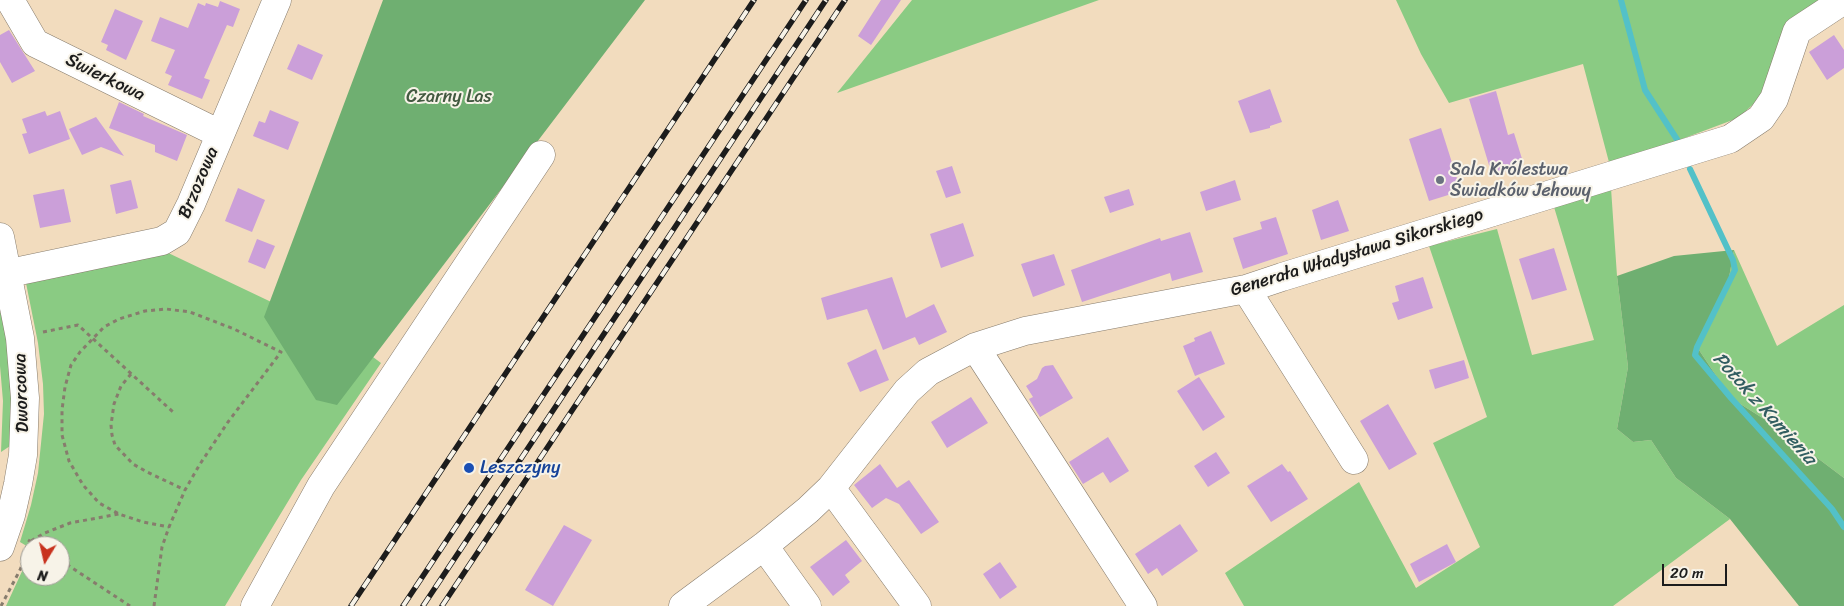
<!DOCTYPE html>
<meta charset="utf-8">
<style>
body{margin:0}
#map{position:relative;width:1844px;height:606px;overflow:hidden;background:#f2dcbe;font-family:Sriracha,sans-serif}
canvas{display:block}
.north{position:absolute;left:20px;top:536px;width:50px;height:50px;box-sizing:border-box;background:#f7f3e8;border:1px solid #9f9d96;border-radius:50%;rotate:189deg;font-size:14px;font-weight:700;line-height:20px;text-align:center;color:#1c1c1c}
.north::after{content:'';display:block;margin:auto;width:18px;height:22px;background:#c8321e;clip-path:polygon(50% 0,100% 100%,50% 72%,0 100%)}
.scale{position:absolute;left:1662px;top:564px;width:65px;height:22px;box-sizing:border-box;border:2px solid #1c1c1c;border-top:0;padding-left:6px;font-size:15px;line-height:18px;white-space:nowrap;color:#1c1c1c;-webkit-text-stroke:4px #f7f3e8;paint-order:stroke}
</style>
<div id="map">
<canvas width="1844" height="606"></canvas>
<div class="north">N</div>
<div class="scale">20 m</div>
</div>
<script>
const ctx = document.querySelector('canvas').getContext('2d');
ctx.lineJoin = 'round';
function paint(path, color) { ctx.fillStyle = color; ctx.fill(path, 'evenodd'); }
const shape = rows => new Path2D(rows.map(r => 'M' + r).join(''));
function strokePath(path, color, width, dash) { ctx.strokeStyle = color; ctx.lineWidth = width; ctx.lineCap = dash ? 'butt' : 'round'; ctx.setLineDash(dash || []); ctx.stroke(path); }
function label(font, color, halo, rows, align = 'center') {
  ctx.font = font + ' Sriracha,sans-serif'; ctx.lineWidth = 4; ctx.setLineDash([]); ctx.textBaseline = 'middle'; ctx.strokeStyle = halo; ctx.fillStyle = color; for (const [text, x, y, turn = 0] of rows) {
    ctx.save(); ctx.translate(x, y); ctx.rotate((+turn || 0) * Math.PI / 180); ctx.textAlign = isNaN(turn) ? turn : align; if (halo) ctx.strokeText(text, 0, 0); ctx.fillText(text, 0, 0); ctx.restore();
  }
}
paint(shape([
 [912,0,1099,0,837,93],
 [1396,0,1823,0,1769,90,1738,118,1610,166,1583,64,1449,103,1421,54],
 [1611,188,1617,276,1628,367,1617,429,1633,442,1651,440,1676,478,1730,519,1613,606,1244,606,1225,573,1359,482,1416,588,1480,547,1433,443,1487,417,1429,246,1497,229,1532,355,1594,340,1554,207],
 [162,250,349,339,381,363,301,480,225,606,6,606,30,554,30,576,60,576,60,546,30,546,30,548,20,542,31,505,38,473,44,414,43,384,38,343,25,278],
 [1734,250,1777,346,1844,305,1844,478,1775,426,1731,398,1697,347,1728,283],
 [0,313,3,313,14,366,10,446,1,452,3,401,0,366]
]), '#8acb83');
paint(shape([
 [383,0,645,0,337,405,316,400,264,317],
 [1734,250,1728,283,1697,347,1731,398,1775,426,1844,478,1844,606,1799,606,1730,519,1676,478,1651,440,1633,442,1617,429,1628,367,1617,276,1674,256]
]), '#6faf71');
strokePath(shape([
 [1621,0,1645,90,1678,141],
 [1690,169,1733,260,1735,270,1697,347,1695,355,1731,398,1832,509,1844,527]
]), '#53c1c8', 6);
paint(shape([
 [881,0,901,0,871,45,858,36],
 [220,1,240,9,233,27,227,25,204,78,210,80,202,99,168,85,172,76,165,73,175,50,151,41,160,17,188,28,198,3,205,6,206,3,218,7],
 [115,9,143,21,126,60,106,50,108,45,101,42],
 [9,30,35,71,12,83,0,62,0,35],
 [1834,35,1844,50,1844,68,1827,80,1809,52],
 [298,44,323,55,312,80,287,69],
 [1270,89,1282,122,1270,126,1270,128,1250,133,1238,101],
 [1496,91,1508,135,1514,133,1523,162,1509,166,1510,170,1492,175,1469,99],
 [119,102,144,114,143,116,187,135,177,161,155,152,155,145,109,128],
 [270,110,299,122,288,150,253,136,259,121,265,123],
 [45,111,47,116,60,111,70,139,29,154,22,134,27,133,22,119],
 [96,117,124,156,101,147,82,155,69,129],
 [1441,128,1461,191,1429,201,1409,139],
 [952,166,961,193,946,198,936,171],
 [131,180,138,208,116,214,110,185],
 [1235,180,1241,200,1206,211,1200,192],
 [238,188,265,200,252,232,225,221],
 [64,189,71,222,40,228,33,195],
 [1129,189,1134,205,1110,213,1104,197],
 [1338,200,1349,231,1321,240,1312,210],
 [1276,217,1288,254,1243,269,1233,238,1262,229,1260,222],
 [963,223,974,256,941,268,930,234],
 [1190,232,1203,272,1172,281,1170,273,1082,302,1071,270,1160,238,1161,241],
 [257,239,275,246,265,269,248,262],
 [1554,248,1567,290,1532,300,1519,259],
 [1054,254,1065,285,1033,297,1021,264],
 [892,277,906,318,934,304,947,332,919,345,915,337,883,350,867,309,827,320,821,298],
 [1423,277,1433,308,1398,320,1392,303,1399,301,1395,286],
 [1211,331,1225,364,1195,376,1183,346,1195,341,1194,338],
 [876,349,889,380,860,392,847,363],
 [1464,360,1469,378,1435,389,1429,370],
 [1053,365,1073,398,1040,417,1029,399,1033,397,1026,386,1037,379,1042,368,1045,366],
 [1199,377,1225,417,1203,431,1177,391],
 [971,397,988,423,947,448,931,422],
 [1388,404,1417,454,1389,470,1360,421],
 [1108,437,1129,471,1110,483,1103,472,1083,484,1069,462],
 [1216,452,1230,473,1208,487,1194,466],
 [880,464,897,488,909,480,939,522,921,534,899,504,886,498,872,508,854,485],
 [1282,464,1288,472,1290,471,1308,499,1271,522,1247,486],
 [1180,524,1198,551,1162,576,1157,568,1148,574,1135,554],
 [564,525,592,540,553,606,525,590],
 [846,540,862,561,845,575,850,582,833,596,810,567],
 [1447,544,1456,562,1419,582,1410,564],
 [1000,562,1017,587,1000,599,983,574]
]), '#cb9fd9');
const minor = shape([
 [10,0,35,43,220,134],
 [0,237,20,338,25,398,23,455,18,484,11,515,0,547],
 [0,275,162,241,177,232,191,204,277,0],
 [1246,289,1354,460],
 [975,347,1143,606],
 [831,488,917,606],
 [764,546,807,606],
 [255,606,321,486,541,155],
 [683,606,764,546,808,510,831,488,907,391,928,372,975,347,1025,331,1246,289,1282,277,1730,139,1761,118,1774,99,1797,31,1844,0]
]);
strokePath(minor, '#877c6d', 29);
strokePath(shape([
 [43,332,78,325,173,412],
 [131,374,121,386,114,404,111,425,112,435,115,445,133,464,147,472,185,490],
 [28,540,38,546],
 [60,560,130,606],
 [1,606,20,570,31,541,45,533,70,523,119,514],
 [154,606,162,547,169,527,185,490,200,464,228,422,281,352,234,329,190,312,166,309,145,311,119,319,104,327,80,352,71,365,65,387,62,410,62,435,69,461,83,485,99,503,119,514,143,522,169,527]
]), '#877c6d', 3, [4, 4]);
strokePath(minor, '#fff', 28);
const rail = shape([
 [351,606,754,0],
 [403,606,806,0],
 [423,606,826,0],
 [442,606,845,0]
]);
strokePath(rail, '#1c1c1c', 5.5);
strokePath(rail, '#f7f3e8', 4, [11]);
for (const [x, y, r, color] of [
 [1440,180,5,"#6b7280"],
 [469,468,6,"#1a4fb4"]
]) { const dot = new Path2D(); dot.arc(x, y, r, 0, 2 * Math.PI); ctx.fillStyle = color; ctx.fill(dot); strokePath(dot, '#f7f3e8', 2); }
label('18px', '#1c1c1c', '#f7f3e8', [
 ["Świerkowa",105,78,26],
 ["Brzozowa",199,183,-67],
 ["Generała Władysława Sikorskiego",1357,253,-17],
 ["Dworcowa",22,393,-92]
]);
label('18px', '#425940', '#f7f3e8', [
 ["Czarny Las",449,97]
]);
label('18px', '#5b616d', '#f7f3e8', [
 ["Sala Królestwa",1450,170],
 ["Świadków Jehowy",1450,191]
], 'left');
label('18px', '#164399', '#f7f3e8', [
 ["Leszczyny",480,468]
], 'left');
label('italic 19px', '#325e61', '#f7f3e8', [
 ["Potok z Kamienia",1764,409,48]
]);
</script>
